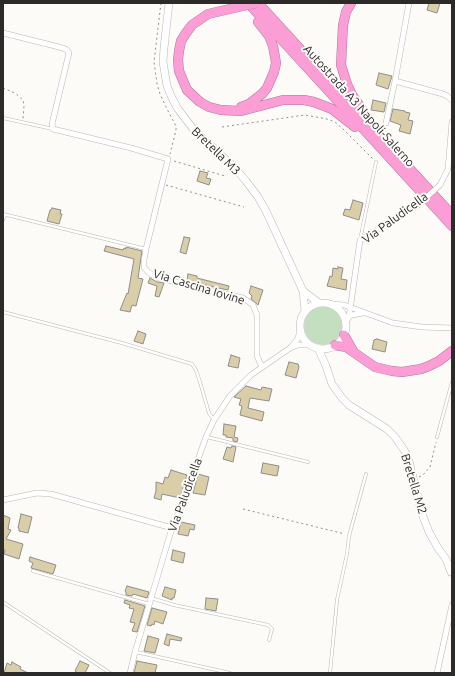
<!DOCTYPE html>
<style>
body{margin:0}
#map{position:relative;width:455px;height:676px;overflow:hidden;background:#fcfbf7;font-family:Ubuntu,sans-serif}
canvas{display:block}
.frame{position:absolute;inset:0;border:4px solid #2c2b2a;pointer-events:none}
</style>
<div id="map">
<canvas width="455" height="676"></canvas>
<div class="frame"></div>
</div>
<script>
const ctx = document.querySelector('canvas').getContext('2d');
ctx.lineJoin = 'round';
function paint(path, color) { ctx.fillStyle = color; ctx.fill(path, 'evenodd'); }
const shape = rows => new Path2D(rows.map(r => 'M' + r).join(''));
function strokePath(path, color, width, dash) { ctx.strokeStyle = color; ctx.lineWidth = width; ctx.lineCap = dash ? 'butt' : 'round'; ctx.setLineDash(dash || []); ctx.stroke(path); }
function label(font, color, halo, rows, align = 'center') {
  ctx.font = font + ' Ubuntu,sans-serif'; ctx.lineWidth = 4; ctx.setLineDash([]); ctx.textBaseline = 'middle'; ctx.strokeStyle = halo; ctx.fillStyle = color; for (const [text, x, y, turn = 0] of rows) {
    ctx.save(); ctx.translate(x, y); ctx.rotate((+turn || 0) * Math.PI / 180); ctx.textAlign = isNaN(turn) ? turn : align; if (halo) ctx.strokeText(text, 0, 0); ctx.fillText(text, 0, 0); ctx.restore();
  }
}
paint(shape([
 '304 326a19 19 0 1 1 38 0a19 19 0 1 1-38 0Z'
]), '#c4dfc0');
const building = shape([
 [429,3,440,3,437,13,427,10,429,3],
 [379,73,392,76,388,89,376,85,379,73],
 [373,100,386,103,384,112,371,110,373,100],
 [393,109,405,111,405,112,410,113,408,120,413,121,410,134,399,131,401,125,390,121,393,109],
 [200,171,208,173,206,178,211,179,209,185,197,181,200,171],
 [353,200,363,203,359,220,343,215,345,209,350,210,353,200],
 [52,208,61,210,60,214,62,214,59,224,47,221,50,210,51,210,52,208],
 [184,237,190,238,186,254,180,252,184,237],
 [106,246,123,250,124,248,126,249,126,247,142,251,138,278,143,279,136,306,132,305,130,312,120,310,127,293,128,294,134,259,104,251,106,246],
 [338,267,343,268,341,279,347,280,346,290,327,286,330,276,332,277,333,268,338,269,338,267],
 [188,274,197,276,197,278,229,286,228,290,187,281,188,274],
 [150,278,157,282,164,283,159,297,155,296,157,286,148,283,150,278],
 [251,286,263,290,258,305,251,299,252,296,249,293,251,286],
 [138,331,146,334,143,344,134,341,138,331],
 [377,339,387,342,385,352,372,349,374,340,377,339],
 [231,355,240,358,238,368,228,366,231,355],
 [289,362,298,364,299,367,296,378,285,375,289,362],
 [246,386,261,390,262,387,272,389,269,401,250,398,248,408,264,412,262,421,240,415,242,406,239,405,241,399,234,397,246,386],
 [224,424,236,426,234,437,238,438,237,442,233,441,233,438,226,437,226,435,223,435,224,424],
 [232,446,236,447,233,462,223,459,227,447,231,448,232,446],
 [263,463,279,466,277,476,261,473,263,463],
 [171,470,187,475,180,498,162,494,161,500,154,498,156,491,156,482,163,484,165,477,168,478,171,470],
 [198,474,209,477,205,495,193,493,198,474],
 [21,514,32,517,28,533,19,531,19,528,18,528,21,514],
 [3,515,10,518,8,529,11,530,6,539,23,544,19,559,4,554,5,550,3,550,3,515],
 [181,522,195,525,194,530,190,529,188,536,178,534,181,522],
 [173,550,185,553,183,563,171,560,173,550],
 [30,557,56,565,53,574,31,568,33,563,29,561,30,557],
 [127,586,149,592,147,598,133,594,132,596,126,595,126,592,125,591,127,586],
 [165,587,176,590,174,598,172,598,172,600,162,596,165,587],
 [206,598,218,599,216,611,205,609,206,598],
 [125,600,145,606,137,632,132,631,135,623,130,622,134,609,129,608,130,605,124,603,125,600],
 [152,608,167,612,163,624,155,621,154,625,152,624,151,626,147,625,152,608],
 [167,634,182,638,181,641,170,639,169,646,164,644,167,634],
 [148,636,159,639,155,653,144,651,148,636],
 [80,661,89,665,85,673,78,673,75,671,80,661],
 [137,661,157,665,155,673,134,673,137,661],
 [12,662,21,667,20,669,28,673,4,673,7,663,11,665,12,662]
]);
paint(building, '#d9cea7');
strokePath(building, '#8f8e8b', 1);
const lane = shape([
 [3,118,53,129],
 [3,214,146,249],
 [3,220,5,215],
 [360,240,376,162],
 [3,312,122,343,192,364,196,370,200,382,209,413,214,420],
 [207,437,308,462],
 [437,437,452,382],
 [33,571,149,604],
 [151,598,174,605,268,625,272,629,269,640],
 [3,602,110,673],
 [136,652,230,673],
 [330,673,337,600,347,554,349,536,366,474]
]);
const street = shape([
 [3,33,63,48,67,50,69,53,52,124,53,129,131,148,168,159,146,249,144,260,144,267,148,272,158,278,243,298,249,302,253,305,257,315,257,356,262,367],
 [395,81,443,94,447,96,452,100],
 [386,123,395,81,409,3],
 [440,185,448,169,452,122],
 [330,304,344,305,393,323,422,327,452,328],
 [349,317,360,240,417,206],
 [345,324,349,317,352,315,363,313],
 [291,347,297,340,300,332],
 [3,500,37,493,51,494,172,528],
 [130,673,135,652,172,528,181,507,206,437,214,420,230,396,251,375,290,348,298,345,309,345],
 [437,673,452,605]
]);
const secondary = shape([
 [169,3,164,48,163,62,167,86,172,98,178,109,194,130,233,166,246,181,258,197,266,211,303,291,305,311],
 [303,291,319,303],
 '300 326a23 23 0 1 1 46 0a23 23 0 1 1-46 0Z',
 [318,348,326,366,332,384,342,398,349,405,387,429,395,437,404,450,409,461,422,514,429,532,438,548,446,559,451,572]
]);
const highway = shape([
 [248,3,452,226],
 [258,3,452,215],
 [351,3,346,12,343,25,341,65,347,84,352,95,364,112],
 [200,102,209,107,221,110,241,111,283,100,304,100,314,102,332,109,355,127],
 [241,107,249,104,262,94,267,88,274,72,276,63,273,46,269,36,258,22],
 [344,335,353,351],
 [335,345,346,347,375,367,392,371,402,372,421,369,429,366,439,361,452,351]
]);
strokePath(lane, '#b8b7b3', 3.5);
strokePath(street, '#b8b7b3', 6);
strokePath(secondary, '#b8b7b3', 8);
strokePath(highway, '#b37699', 10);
strokePath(shape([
 [161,3,154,62,157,84,160,94,167,109,176,126,176,130,170,154],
 [3,88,15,93,23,100,24,106,23,119],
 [222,127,305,115,327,119,335,122,342,128,373,159],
 [174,161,225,176],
 [166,185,244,207],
 [419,477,423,475,430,467,436,442],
 [243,509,345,534]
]), '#908f8c', 1, [2, 3]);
strokePath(lane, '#fff', 2.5);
strokePath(street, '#fff', 5);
strokePath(secondary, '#fff', 7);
strokePath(highway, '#fb9ed5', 9);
const streetBridge = shape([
 [417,206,440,185]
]);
const highwayBridge = shape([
 [200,102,187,90,179,71,178,60,179,51,181,41,186,33,192,25,208,14,256,3]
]);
strokePath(streetBridge, '#b8b7b3', 6, []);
strokePath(highwayBridge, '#b37699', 10, []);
strokePath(streetBridge, '#fff', 5);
strokePath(highwayBridge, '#fb9ed5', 9);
label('12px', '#2c2b2a', '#fcfbf7', [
 ["Autostrada A3 Napoli-Salerno",359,106,48],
 ["Bretella M3",216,151,44],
 ["Via Paludicella",395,218,-36],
 ["Via Cascina Iovine",199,287,17],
 ["Bretella M2",414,484,73],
 ["Via Paludicella",185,495,-70]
]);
</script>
